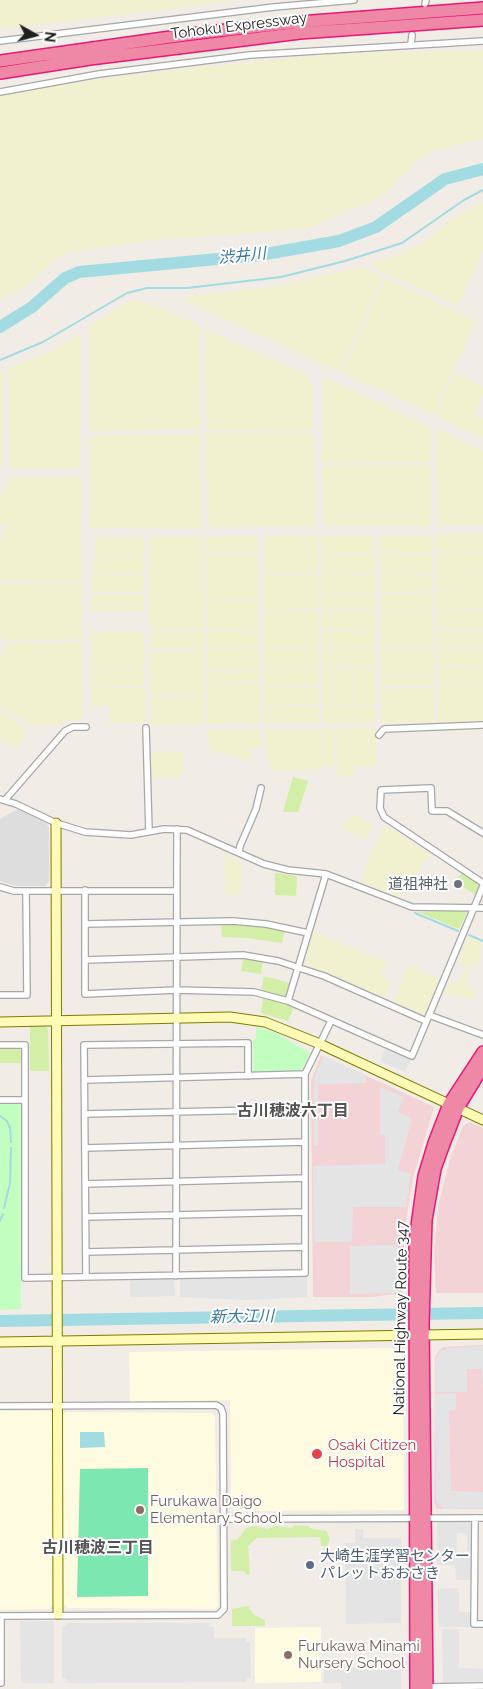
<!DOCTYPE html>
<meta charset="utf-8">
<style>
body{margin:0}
#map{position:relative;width:483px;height:1689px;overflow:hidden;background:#f1ece5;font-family:Raleway,sans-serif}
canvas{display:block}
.north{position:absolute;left:10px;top:10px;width:50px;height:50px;-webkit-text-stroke:4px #fff;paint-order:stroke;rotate:97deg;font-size:14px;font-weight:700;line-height:20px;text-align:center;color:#202020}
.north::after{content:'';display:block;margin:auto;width:18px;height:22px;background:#202020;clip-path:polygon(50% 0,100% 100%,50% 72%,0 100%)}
</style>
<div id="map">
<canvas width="483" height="1689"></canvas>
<div class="north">N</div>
</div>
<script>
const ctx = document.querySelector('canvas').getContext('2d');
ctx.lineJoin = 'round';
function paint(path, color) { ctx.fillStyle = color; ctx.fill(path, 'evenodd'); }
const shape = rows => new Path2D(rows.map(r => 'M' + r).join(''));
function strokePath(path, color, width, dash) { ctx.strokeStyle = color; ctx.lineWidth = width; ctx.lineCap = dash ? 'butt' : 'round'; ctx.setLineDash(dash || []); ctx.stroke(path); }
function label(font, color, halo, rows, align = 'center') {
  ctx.font = font + ' Raleway,"Noto Sans JP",sans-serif'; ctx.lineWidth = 4; ctx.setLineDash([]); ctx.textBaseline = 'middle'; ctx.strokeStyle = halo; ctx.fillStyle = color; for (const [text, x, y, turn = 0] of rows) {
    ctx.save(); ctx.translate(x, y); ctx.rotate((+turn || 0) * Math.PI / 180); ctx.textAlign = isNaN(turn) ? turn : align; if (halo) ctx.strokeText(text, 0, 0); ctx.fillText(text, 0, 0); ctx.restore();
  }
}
paint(shape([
 [18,809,46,823,49,827,49,882,45,886,16,886,0,881,0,819]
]), '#dedddd');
paint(shape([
 [321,1055,434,1107,413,1178,405,1228,402,1293,372,1297,313,1297,311,1081],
 [469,1122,483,1128,483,1293,436,1293,434,1257,438,1206,450,1159,463,1126],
 [483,1345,483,1509,437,1509,434,1503,435,1357,439,1350,444,1347]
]), '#f3d3d6');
paint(shape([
 [391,1348,403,1357,404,1510,236,1511,231,1507,230,1400,130,1402,129,1352],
 [0,1411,50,1411,53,1414,52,1606,49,1609,0,1610],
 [66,1412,212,1413,215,1416,218,1606,216,1609,68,1608,64,1604,63,1415],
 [321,1627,321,1682,255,1683,255,1628]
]), '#fffbe0');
paint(shape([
 [0,0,243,0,0,29],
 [483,50,483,139,433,151,417,161,378,199,304,229,163,239,67,252,52,262,25,287,0,301,0,93,134,75,328,54],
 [483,202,483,251,458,306,374,268,373,262,398,255,421,244,458,215],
 [361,266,383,277,340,372,183,300,184,297,287,285],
 [385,278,476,320,434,414,342,373],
 [136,300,160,307,200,326,201,429,89,431,89,326,122,305],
 [205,329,305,374,313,386,312,428,303,431,207,430],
 [80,334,80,468,10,469,9,368,53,350],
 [4,371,2,470,0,468,0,372],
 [455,372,483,387,483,395,474,415,483,419,483,438,439,418,437,413],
 [323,377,431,427,431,462,322,463],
 [437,429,483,451,483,525,438,525],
 [206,433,312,433,314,438,315,526,208,527],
 [201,434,202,528,90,528,90,436],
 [322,465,431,465,431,526,326,526,326,522,323,522],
 [82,477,81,580,0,582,0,542,7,526,0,523,0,499,9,478],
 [435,534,483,534,483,552,436,552],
 [258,536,258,553,206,554,205,537],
 [264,536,318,536,318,572,264,572],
 [321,536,374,536,374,553,321,554],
 [379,536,433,536,433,553,379,554],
 [143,537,144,555,95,556,95,538],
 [149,537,203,537,204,629,149,629],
 [483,553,483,572,444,572,483,573,483,591,437,591,436,554],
 [258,555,259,599,206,600,205,556],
 [321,555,375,555,375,572,321,573],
 [379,555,433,555,433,572,380,573],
 [144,556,144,573,91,574,95,557],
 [264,574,319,574,319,610,264,611],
 [321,574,375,574,375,592,321,592],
 [380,574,433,574,433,591,380,592],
 [91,575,144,575,143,592,91,592],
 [82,583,82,639,8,641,0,637,0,584],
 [483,591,483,609,437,610,436,592],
 [321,593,375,593,375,610,321,610],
 [433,593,434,611,380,611,380,594],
 [91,594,144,594,144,611,92,612],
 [206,601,259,601,259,629,207,629],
 [437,611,483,611,483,628,437,628],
 [264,612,319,612,319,648,264,649],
 [322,612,375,612,375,629,322,629],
 [380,612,433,612,434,648,381,648],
 [259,630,260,649,206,649,206,631],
 [375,630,375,648,322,648,322,631],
 [437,630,483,630,483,647,437,647],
 [150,631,204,631,204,648,150,648],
 [91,632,144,632,144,669,91,669],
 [82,642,83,720,65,721,61,725,32,726,0,706,0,657,7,644],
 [376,649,376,666,322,667,322,650],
 [437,649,483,649,483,666,437,666],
 [204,650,205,695,150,695,149,651],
 [207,650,260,650,260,669,207,669],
 [264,650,319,650,319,667,264,667],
 [381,650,434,650,434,686,381,686],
 [483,667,483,684,438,685,437,668],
 [319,668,319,685,264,686,264,669],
 [354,668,375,668,376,704,354,705],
 [322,669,353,669,353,705,322,705],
 [91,670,144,670,144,686,91,687],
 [260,670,260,682,207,683,207,671],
 [207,684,261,684,261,723,207,724],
 [483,685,483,722,438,723,437,686],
 [319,687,319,704,265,705,265,687],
 [92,688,145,688,145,723,109,723,109,706,91,706],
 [434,688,434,723,381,723,381,689],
 [204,697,205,724,150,725,150,698],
 [265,706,319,706,320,723,265,723],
 [323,706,375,706,375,721,373,723,323,724],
 [0,711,28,729,17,748,0,739],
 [324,728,335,729,334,767,323,767],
 [337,728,376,728,376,766,354,766,354,777,337,776],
 [260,729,261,747,250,748,250,761,209,750,208,730],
 [265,729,322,729,322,770,273,770,267,759],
 [151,752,184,752,182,777,152,778],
 [351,813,373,825,365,840,343,828],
 [385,825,430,854,400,897,362,881,368,860],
 [225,854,242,862,241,895,225,895],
 [313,932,387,962,381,975,392,981,384,998,307,965,305,961],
 [469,936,483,944,478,967,458,964],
 [409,965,440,979,424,1016,393,1001],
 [464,968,469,969,466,986,476,988,474,999,444,994,450,982,459,984]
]), '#f1f0cf');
paint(shape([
 [293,777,308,781,298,812,283,812],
 [462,872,480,885,476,895,455,882],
 [275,873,297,876,296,896,275,895],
 [465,910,467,912,459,929,418,912],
 [221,924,262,926,285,931,282,943,247,938,222,937],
 [243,959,263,961,261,974,241,971],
 [264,976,290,983,288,994,283,996,261,990],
 [263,997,294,1007,288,1021,261,1013],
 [45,1025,48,1029,49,1071,30,1071,30,1026],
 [0,1048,19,1048,22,1052,22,1063,0,1063],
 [295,1525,308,1526,310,1528,326,1531,330,1538,327,1546,325,1548,321,1545,320,1537,257,1538,248,1546,250,1574,247,1575,244,1571,231,1571,231,1541,238,1539,246,1528,255,1526,267,1529,276,1526,291,1528],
 [248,1606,254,1615,265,1620,265,1626,232,1626,232,1609]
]), '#d3efa7');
paint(shape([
 [256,1027,274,1032,310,1053,301,1071,253,1072,253,1040,256,1038],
 [21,1103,21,1309,0,1310,0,1103]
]), '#c2febf');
paint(shape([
 [148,1468,148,1596,77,1597,80,1469]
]), '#7de7b2');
paint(shape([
 [386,1049,411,1060,405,1072,380,1061],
 [323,1056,366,1075,366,1083,318,1084,318,1145,314,1145,314,1079],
 [380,1087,404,1097,398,1112,412,1118,398,1170,411,1174,406,1207,353,1207,352,1242,314,1242,313,1166,385,1164,385,1135,380,1135],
 [396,1245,399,1249,399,1293,350,1294,350,1246],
 [307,1276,307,1297,246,1300,180,1297,180,1279],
 [174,1278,175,1296,130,1297,130,1279],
 [483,1346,483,1392,482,1369,467,1369,467,1392,435,1392,436,1358,440,1352,447,1348],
 [456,1393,456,1410,449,1411,451,1491,483,1492,483,1508,444,1509,436,1501,435,1394],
 [469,1520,473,1524,473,1551,467,1551,467,1534,457,1533,456,1553,473,1553,472,1580,456,1580,455,1565,437,1565,437,1524,440,1521],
 [355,1529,363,1529,363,1538,401,1538,401,1623,346,1624,345,1543,355,1543],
 [459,1588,459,1612,472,1612,473,1627,439,1627,437,1589],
 [20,1621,54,1621,54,1683,21,1683],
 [67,1623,210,1623,210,1627,214,1627,214,1638,246,1638,246,1642,250,1642,251,1678,247,1678,246,1682,68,1683,67,1678,62,1678,62,1627,66,1627],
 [442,1629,459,1629,459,1668,483,1669,483,1681,443,1682],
 [324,1668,401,1668,401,1689,341,1689,341,1683,324,1683]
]), '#e4e4e4');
paint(shape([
 [80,1432,104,1432,105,1447,80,1448]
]), '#a2dbe2');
strokePath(shape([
 [0,360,43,342,127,293,147,288,187,288,281,277,345,261,402,243,464,200,483,190],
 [415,913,458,931],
 [469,935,483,941],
 [0,1116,7,1121,10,1128,11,1142],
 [4,1208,10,1183,11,1148],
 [0,1221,3,1214]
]), '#a2dbe2', 2);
strokePath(shape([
 [0,327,32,307,65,278,79,272,260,255,339,241,376,227,445,179,483,169],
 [0,1321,483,1313]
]), '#a2dbe2', 12);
const street = shape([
 [425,4,426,0],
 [0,41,274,7,354,0],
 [411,44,412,35],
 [0,92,99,74,250,55,483,41],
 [146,728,149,832],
 [379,735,384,729,483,725],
 [0,799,16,804,56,823,85,832,131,835,164,829,187,830,264,864,288,870,326,874,412,907,483,908],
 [5,800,65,731,73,727,86,727],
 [483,833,447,811,432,811,431,788,381,790,380,808,384,817,483,883],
 [239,853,240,846,256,809,261,788],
 [0,887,14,891,176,891],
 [85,890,85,994,176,990,254,992,288,1001,412,1056,483,886],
 [85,924,233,921,266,924,308,933],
 [85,960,243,955,278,961,324,976,426,1021],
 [0,995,27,995,26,891],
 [288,1001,326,874],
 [429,1015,483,1035],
 [0,1045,25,1045,25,1278,305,1273,305,1074,331,1021],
 [85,1080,305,1074],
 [0,1100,25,1100],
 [85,1114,304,1109],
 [85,1148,304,1142],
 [85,1184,305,1178],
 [86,1217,305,1212],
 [86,1252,305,1247],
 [176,1276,177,829],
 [86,1277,84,1045,248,1043,248,1076],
 [0,1406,216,1405,221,1408,223,1414,224,1609,218,1615,0,1616],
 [475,1518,474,1624,483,1624],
 [223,1519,483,1518],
 [1,1616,1,1683],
 [427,1687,483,1686]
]);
const secondary = shape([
 [56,823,58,1614],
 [0,1022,230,1017,265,1022,320,1044,483,1120],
 [0,1342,483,1334]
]);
const highway = shape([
 [0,61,199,33,299,22,483,8],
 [0,73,90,59,300,33,483,20],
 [416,1689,415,1240,424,1176,434,1143,449,1104,483,1052],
 [427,1689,423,1324,426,1220,435,1169,444,1144,458,1108,483,1067]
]);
strokePath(street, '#a7a7a7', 8);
strokePath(secondary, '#7d7d00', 11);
strokePath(highway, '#ea1778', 14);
strokePath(street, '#fff', 5.5);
strokePath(secondary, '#fffab6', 9);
strokePath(highway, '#ef87a6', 11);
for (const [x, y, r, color] of [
 [458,884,5,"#6b7280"],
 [317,1454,6,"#e0444e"],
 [140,1510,5,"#8d6e63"],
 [310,1565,5,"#5c6f8a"],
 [288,1655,5,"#8d6e63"]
]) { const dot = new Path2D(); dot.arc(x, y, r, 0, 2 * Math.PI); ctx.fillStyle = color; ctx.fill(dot); strokePath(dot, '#fff', 2); }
label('15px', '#202020', '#fff', [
 ["Tohoku Expressway",239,26,-7],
 ["National Highway Route 347",401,1318,-89]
]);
label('15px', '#5b616d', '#fff', [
 ["道祖神社",448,884]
], 'right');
label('15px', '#be3a42', '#fff', [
 ["Osaki Citizen",328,1445],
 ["Hospital",328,1462]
], 'left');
label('15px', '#785e54', '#fff', [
 ["Furukawa Daigo",150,1501],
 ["Elementary School",150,1518],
 ["Furukawa Minami",298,1646],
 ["Nursery School",298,1663]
], 'left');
label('15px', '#4e5e75', '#fff', [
 ["大崎生涯学習センター",320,1556],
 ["パレットおおさき",320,1573]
], 'left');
label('italic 16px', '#3c79a0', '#fff', [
 ["渋井川",242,256,-6],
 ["新大江川",242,1317,-1]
]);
label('bold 16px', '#535353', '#fff', [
 ["古川穂波六丁目",293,1111],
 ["古川穂波三丁目",98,1548]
]);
</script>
